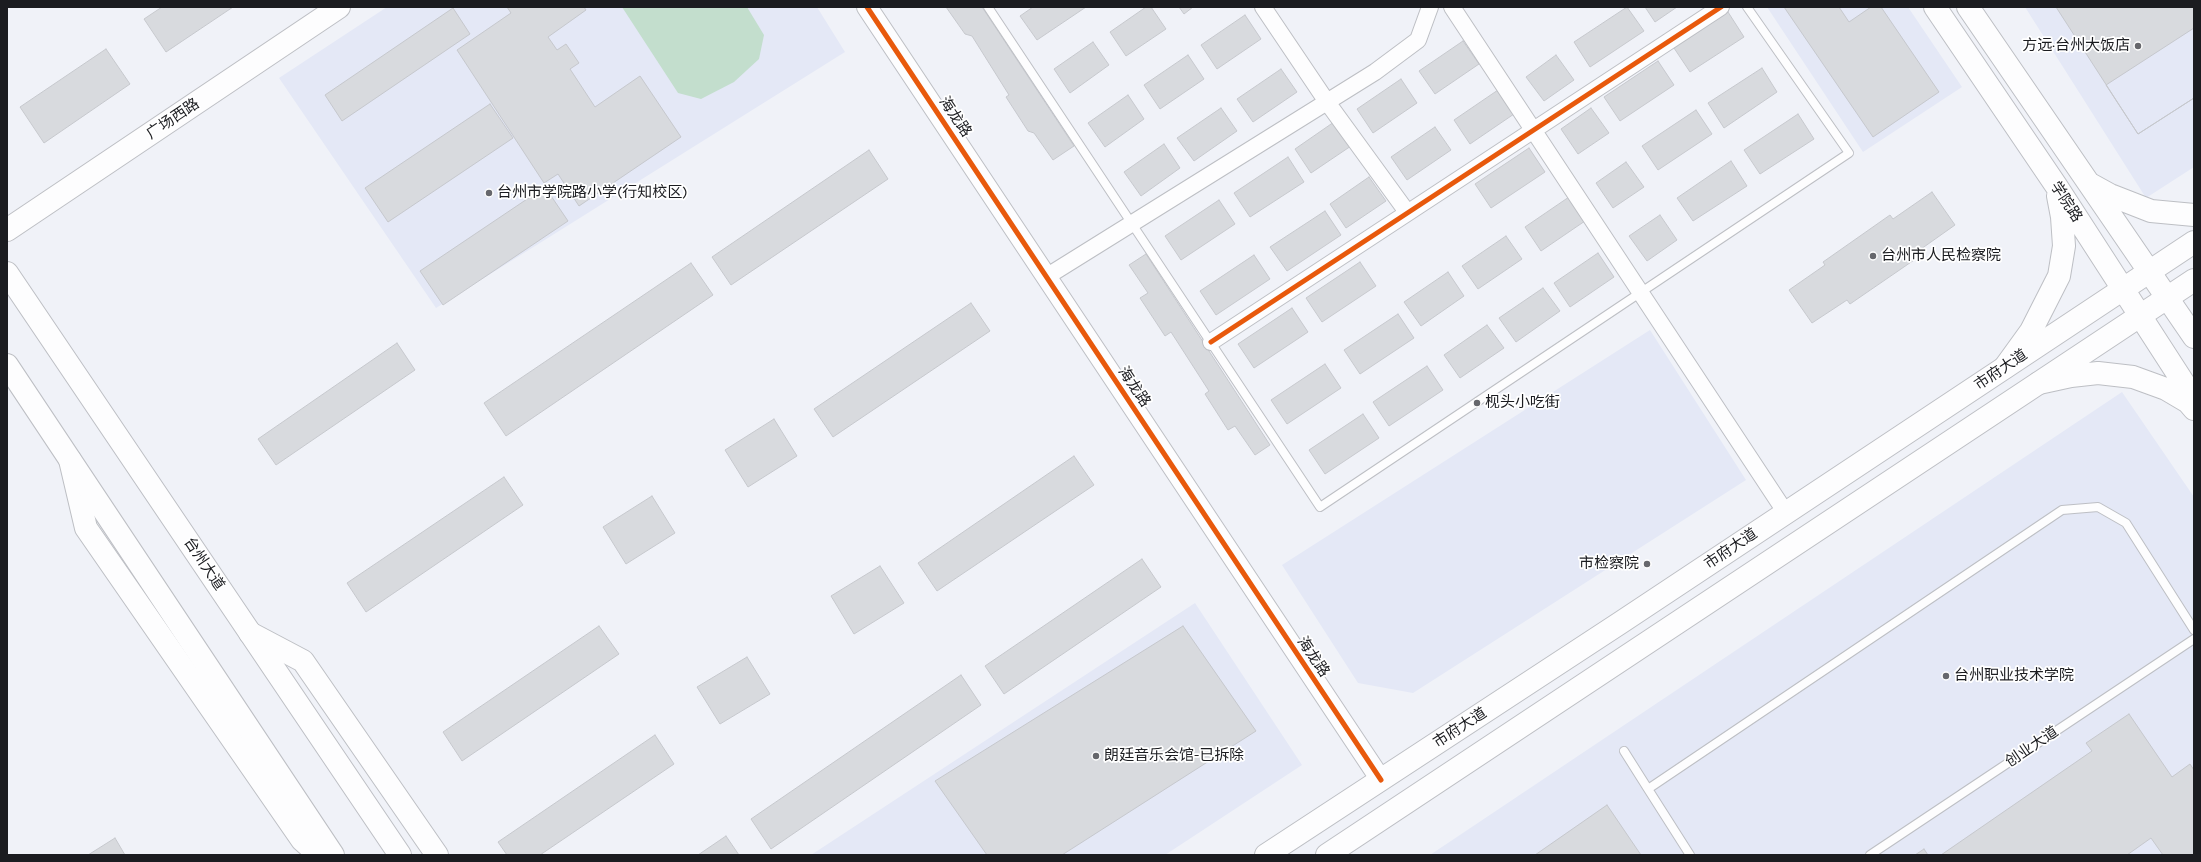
<!DOCTYPE html>
<meta charset="utf-8">
<style>
body{margin:0}
#map{position:relative;width:2201px;height:862px;overflow:hidden;background:#f0f2f8;font-family:Karla,sans-serif}
canvas{display:block}
.frame{position:absolute;inset:0;border:8px solid #1b1c20;pointer-events:none}
</style>
<div id="map">
<canvas width="2201" height="862"></canvas>
<div class="frame"></div>
</div>
<script>
const ctx = document.querySelector('canvas').getContext('2d');
ctx.lineJoin = 'round';
function paint(path, color) { ctx.fillStyle = color; ctx.fill(path, 'evenodd'); }
const shape = rows => new Path2D(rows.map(r => 'M' + r).join(''));
function strokePath(path, color, width, dash) { ctx.strokeStyle = color; ctx.lineWidth = width; ctx.lineCap = dash ? 'butt' : 'round'; ctx.setLineDash(dash || []); ctx.stroke(path); }
function label(font, color, halo, rows, align = 'center') {
  ctx.font = font + ' Karla,"Noto Sans SC",sans-serif'; ctx.lineWidth = 3.5; ctx.setLineDash([]); ctx.textBaseline = 'middle'; ctx.strokeStyle = halo; ctx.fillStyle = color; for (const [text, x, y, turn = 0] of rows) {
    ctx.save(); ctx.translate(x, y); ctx.rotate((+turn || 0) * Math.PI / 180); ctx.textAlign = isNaN(turn) ? turn : align; if (halo) ctx.strokeText(text, 0, 0); ctx.fillText(text, 0, 0); ctx.restore();
  }
}
paint(shape([
 [387,7,817,7,845,52,436,308,279,78],
 [1767,7,1908,7,1962,87,1863,152],
 [2025,7,2194,7,2194,167,2146,198],
 [1650,330,1746,480,1413,693,1358,683,1282,565],
 [2122,392,2194,497,2194,855,1430,855],
 [1195,603,1302,765,1165,855,811,855]
]), '#e4e8f6');
paint(shape([
 [622,7,747,7,764,35,759,59,734,82,701,99,678,93]
]), '#c3decd');
const building = shape([
 [162,7,233,7,166,52,144,19,162,7],
 [507,7,584,7,586,10,548,37,557,50,566,44,579,63,570,69,595,107,640,76,681,137,579,206,558,174,544,183,457,50,511,13,507,7],
 [946,7,982,7,1074,146,1053,160,1034,133,1028,131,1006,97,1009,95,972,36,965,34,946,7],
 [1033,7,1086,7,1037,40,1020,16,1033,7],
 [1146,7,1151,7,1166,29,1126,56,1110,32,1146,7],
 [1179,7,1193,7,1184,14,1179,7],
 [1627,7,1644,31,1590,67,1574,42,1627,7],
 [1645,7,1677,7,1655,22,1645,7],
 [1784,7,1839,7,1849,22,1871,7,1881,7,1939,92,1873,137,1784,7],
 [2056,7,2194,7,2194,98,2138,134,2056,7],
 [453,8,470,34,342,121,325,95,453,8],
 [1728,12,1744,37,1690,72,1674,48,1728,12],
 [1245,15,1261,39,1217,69,1201,45,1245,15],
 [2194,28,2194,98,2138,134,2106,85,2194,28],
 [1463,41,1479,64,1435,94,1419,71,1463,41],
 [1093,42,1109,65,1070,93,1054,69,1093,42],
 [106,49,130,84,44,143,20,107,106,49],
 [1188,55,1204,79,1160,109,1144,85,1188,55],
 [1556,55,1574,80,1544,101,1526,77,1556,55],
 [1658,61,1674,85,1620,121,1604,97,1658,61],
 [1762,68,1777,92,1724,128,1708,103,1762,68],
 [1281,69,1297,92,1253,122,1237,99,1281,69],
 [1401,79,1417,103,1373,133,1357,109,1401,79],
 [1498,90,1514,114,1470,144,1454,120,1498,90],
 [1128,95,1144,119,1105,147,1088,123,1128,95],
 [490,104,513,138,388,222,365,188,490,104],
 [1221,108,1237,131,1194,161,1177,138,1221,108],
 [1591,108,1609,133,1578,154,1561,129,1591,108],
 [1696,110,1712,134,1658,170,1642,146,1696,110],
 [1798,114,1814,139,1760,174,1744,150,1798,114],
 [1334,122,1351,146,1311,173,1295,149,1334,122],
 [1435,127,1451,150,1407,180,1391,157,1435,127],
 [1164,144,1180,168,1141,196,1124,172,1164,144],
 [1529,148,1545,172,1491,208,1475,184,1529,148],
 [869,150,888,179,731,285,712,257,869,150],
 [1288,157,1304,182,1250,217,1234,193,1288,157],
 [1731,161,1747,186,1693,221,1677,198,1731,161],
 [1626,162,1644,187,1613,208,1596,183,1626,162],
 [1369,177,1386,201,1346,228,1330,204,1369,177],
 [545,187,568,221,443,305,420,271,545,187],
 [1932,192,1955,225,1914,254,1917,258,1850,304,1847,300,1812,323,1789,290,1825,265,1823,262,1890,215,1893,219,1932,192],
 [1569,197,1585,221,1541,251,1525,227,1569,197],
 [1219,200,1235,224,1181,260,1165,236,1219,200],
 [1325,211,1341,235,1287,271,1270,247,1325,211],
 [1660,215,1677,240,1647,261,1629,236,1660,215],
 [1506,236,1522,259,1478,289,1462,266,1506,236],
 [1598,253,1614,277,1570,307,1554,283,1598,253],
 [1146,254,1270,445,1255,455,1235,426,1228,430,1205,394,1209,391,1171,332,1165,336,1140,298,1148,293,1129,265,1146,254],
 [1254,255,1270,279,1216,315,1200,291,1254,255],
 [1360,262,1376,286,1322,322,1306,298,1360,262],
 [691,263,713,295,506,436,484,403,691,263],
 [1448,272,1464,296,1421,326,1404,302,1448,272],
 [1543,288,1560,311,1516,342,1499,318,1543,288],
 [971,303,990,331,833,437,814,409,971,303],
 [1292,308,1308,332,1254,368,1238,344,1292,308],
 [1398,314,1414,338,1360,374,1344,350,1398,314],
 [1487,325,1504,348,1460,378,1444,355,1487,325],
 [397,343,415,370,276,465,258,439,397,343],
 [1325,364,1341,388,1287,424,1271,400,1325,364],
 [1427,366,1443,390,1389,426,1373,402,1427,366],
 [1363,414,1379,438,1325,474,1309,450,1363,414],
 [774,419,797,456,748,487,725,450,774,419],
 [1074,456,1094,485,937,591,918,563,1074,456],
 [504,477,523,505,366,612,347,583,504,477],
 [652,496,675,533,626,564,603,527,652,496],
 [1142,559,1161,587,1004,694,985,666,1142,559],
 [880,566,904,603,854,634,831,596,880,566],
 [599,626,619,654,462,761,443,732,599,626],
 [1183,626,1256,731,1062,855,987,855,935,781,1183,626],
 [747,657,770,694,720,724,697,687,747,657],
 [961,675,981,705,771,849,751,819,961,675],
 [2129,714,2172,777,2190,764,2194,770,2194,855,2163,855,2151,838,2127,855,1941,855,2092,751,2086,743,2129,714],
 [655,735,674,764,540,855,507,855,498,842,655,735],
 [1607,805,1641,855,1535,855,1607,805],
 [726,836,739,855,698,855,726,836],
 [115,838,125,855,88,855,115,838],
 [1924,849,1928,855,1915,855,1924,849]
]);
paint(building, '#d8dade');
strokePath(building, '#c6c8cd', 1);
const service = shape([
 [988,7,1320,507,1849,153,1747,7],
 [1624,751,1648,789],
 [1690,855,1648,789,2062,510,2098,507,2126,523,2194,630],
 [1870,855,2194,639]
]);
const minor = shape([
 [1263,7,1327,102,1407,212],
 [1452,7,1786,513],
 [1046,277,1375,72,1418,40,1430,7],
 [1211,342,1721,7]
]);
const tertiary = shape([
 [867,7,1381,780]
]);
const secondary = shape([
 [1935,7,2057,187,2194,399],
 [1968,7,2194,337],
 [2090,184,2110,195,2151,211,2194,215],
 [7,230,339,7],
 [2005,367,2031,331,2059,276,2064,246,2062,217,2058,196],
 [2039,383,2071,376,2098,373,2133,377,2166,389,2188,402,2194,409],
 [70,460,86,528,302,840,319,855],
 [250,633,303,661,437,855]
]);
const primary = shape([
 [7,273,400,855],
 [7,365,333,855],
 [1266,855,1620,623,2194,242],
 [1327,855,2194,280]
]);
strokePath(service, '#bdbfc4', 10);
strokePath(minor, '#bdbfc4', 18);
strokePath(tertiary, '#bdbfc4', 22);
strokePath(secondary, '#bdbfc4', 24);
strokePath(primary, '#bdbfc4', 24);
strokePath(service, '#fdfdfe', 8);
strokePath(minor, '#fdfdfe', 16);
strokePath(tertiary, '#fdfdfe', 20);
strokePath(secondary, '#fdfdfe', 22);
strokePath(primary, '#fdfdfe', 22);
strokePath(shape([
 [867,7,1381,780],
 [1211,342,1721,7]
]), '#e8590c', 5);
for (const [x, y, r, color] of [
 [2138,46,4,"#66676c"],
 [489,193,4,"#66676c"],
 [1873,256,4,"#66676c"],
 [1477,403,4,"#66676c"],
 [1647,564,4,"#66676c"],
 [1946,676,4,"#66676c"],
 [1096,756,4,"#66676c"]
]) { const dot = new Path2D(); dot.arc(x, y, r, 0, 2 * Math.PI); ctx.fillStyle = color; ctx.fill(dot); strokePath(dot, '#fff', 1.5); }
label('15px', '#1b1c20', '#fff', [
 ["方远·台州大饭店",2130,46,"right"],
 ["台州市学院路小学(行知校区)",497,193],
 ["台州市人民检察院",1881,256],
 ["枧头小吃街",1485,403],
 ["市检察院",1639,564,"right"],
 ["台州职业技术学院",1954,676],
 ["朗廷音乐会馆-已拆除",1104,756]
], 'left');
label('15px', '#1b1c20', '#fff', [
 ["海龙路",955,117,56],
 ["广场西路",173,119,-34],
 ["学院路",2066,202,57],
 ["市府大道",2001,370,-34],
 ["海龙路",1134,387,56],
 ["市府大道",1731,549,-34],
 ["台州大道",204,564,56],
 ["海龙路",1313,657,56],
 ["市府大道",1460,728,-33],
 ["创业大道",2032,747,-34]
]);
</script>
